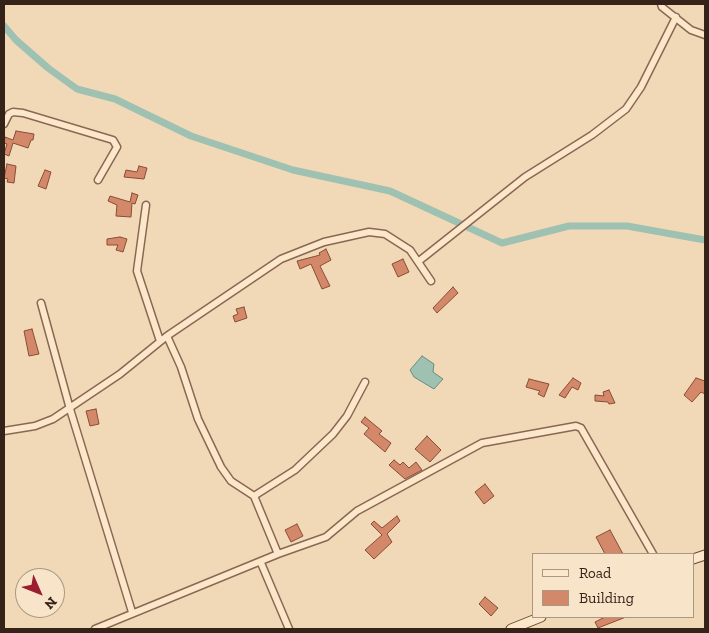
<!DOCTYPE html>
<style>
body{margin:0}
#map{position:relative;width:709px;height:633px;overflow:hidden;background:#f1d9b8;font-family:"Zilla Slab",serif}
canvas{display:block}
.frame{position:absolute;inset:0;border:5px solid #352319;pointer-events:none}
.legend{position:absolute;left:532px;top:553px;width:162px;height:65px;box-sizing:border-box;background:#f8e4c8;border:1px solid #aa9782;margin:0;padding:6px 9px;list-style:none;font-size:15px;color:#352319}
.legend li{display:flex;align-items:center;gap:10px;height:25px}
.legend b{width:25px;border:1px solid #aa9782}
.north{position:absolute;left:15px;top:568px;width:50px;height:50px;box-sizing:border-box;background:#f8e4c8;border:1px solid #aa9782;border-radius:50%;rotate:134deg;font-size:14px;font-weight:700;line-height:20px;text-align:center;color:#352319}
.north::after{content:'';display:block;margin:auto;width:18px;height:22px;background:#9c1d2f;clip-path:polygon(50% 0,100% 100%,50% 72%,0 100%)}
</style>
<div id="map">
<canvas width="709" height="633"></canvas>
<div class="frame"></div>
<ul class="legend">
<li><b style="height:6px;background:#fce7cb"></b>Road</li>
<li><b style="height:14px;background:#d3886a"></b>Building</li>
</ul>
<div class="north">N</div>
</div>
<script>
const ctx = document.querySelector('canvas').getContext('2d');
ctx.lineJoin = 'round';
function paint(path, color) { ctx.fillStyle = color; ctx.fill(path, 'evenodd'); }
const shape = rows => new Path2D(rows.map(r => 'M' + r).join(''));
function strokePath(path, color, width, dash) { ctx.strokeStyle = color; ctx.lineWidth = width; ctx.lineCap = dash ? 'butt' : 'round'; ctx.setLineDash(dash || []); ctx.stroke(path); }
const water = shape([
 [422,356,434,364,433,372,443,379,434,389,414,377,410,370,422,356]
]);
paint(water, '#9ec1b2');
strokePath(water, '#658e7e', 1);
strokePath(shape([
 [4,26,16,40,48,68,77,89,115,99,191,136,293,170,390,191,502,243,569,226,627,226,705,240]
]), '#9ec1b2', 7);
const building = shape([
 [16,131,34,134,33,140,31,140,28,148,13,143,9,156,4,154,7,144,4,143,5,137,13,140,16,131],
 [7,164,16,166,14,183,7,182,8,179,4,178,7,164],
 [139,166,147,168,144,179,124,177,126,170,137,172,139,166],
 [45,170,51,172,46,189,38,186,45,170],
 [132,193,138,195,135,204,132,203,131,217,116,216,117,205,108,201,110,196,130,202,132,193],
 [120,237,127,239,123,252,116,250,118,245,107,245,107,239,120,237],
 [326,249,331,260,320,266,330,286,322,289,311,264,300,269,297,261,320,255,319,253,326,249],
 [403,259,409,272,398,277,392,264,403,259],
 [453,287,458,293,437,313,433,308,453,287],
 [244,307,247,318,235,322,233,316,238,314,236,309,244,307],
 [32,329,39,354,29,356,24,331,32,329],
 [573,378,581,383,578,390,572,387,565,398,559,395,573,378],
 [696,378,705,381,705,394,701,392,692,402,684,395,696,378],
 [529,379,549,384,544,397,538,394,540,391,526,387,529,379],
 [609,390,615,403,609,404,608,402,595,401,595,395,604,396,603,392,609,390],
 [96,409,99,424,90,426,86,411,96,409],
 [365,417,382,431,379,434,391,443,385,452,364,434,369,428,361,422,365,417],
 [427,436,441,450,430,462,415,449,427,436],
 [394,460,400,465,403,462,409,468,416,462,422,470,405,479,389,465,394,460],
 [485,484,494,496,484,504,475,492,485,484],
 [397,516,400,521,387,534,392,542,374,559,365,550,382,535,371,524,374,521,382,528,397,516],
 [297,524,303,536,291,542,285,530,297,524],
 [610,530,623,554,605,554,596,537,610,530],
 [485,597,498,608,491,616,479,604,485,597],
 [605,617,626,617,598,628,595,622,605,617]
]);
paint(building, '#d3886a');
strokePath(building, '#894c36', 1);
const street = shape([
 [661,4,662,7,691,30,705,35],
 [4,124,9,114,13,112,23,113,113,140,117,147,98,180],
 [146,205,137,271,160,341],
 [419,261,525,177,592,135,626,109,641,87,676,17],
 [41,303,70,409,132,612],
 [167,336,181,367,198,419,221,467,231,481,254,496],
 [4,431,35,426,53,419,120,374,167,336,281,259,324,242,369,232,385,234,410,250,431,281],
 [278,554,254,496,295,470,333,434,347,416,365,382],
 [261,563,289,629],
 [95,629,278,554,326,537,357,511,482,443,576,426,581,428,653,554]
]);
const secondary = shape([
 [693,559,705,555],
 [511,629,541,617]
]);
strokePath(street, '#886852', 9);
strokePath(secondary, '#694936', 11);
strokePath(street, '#fce7cb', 6);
strokePath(secondary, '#fce7cb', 9);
</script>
